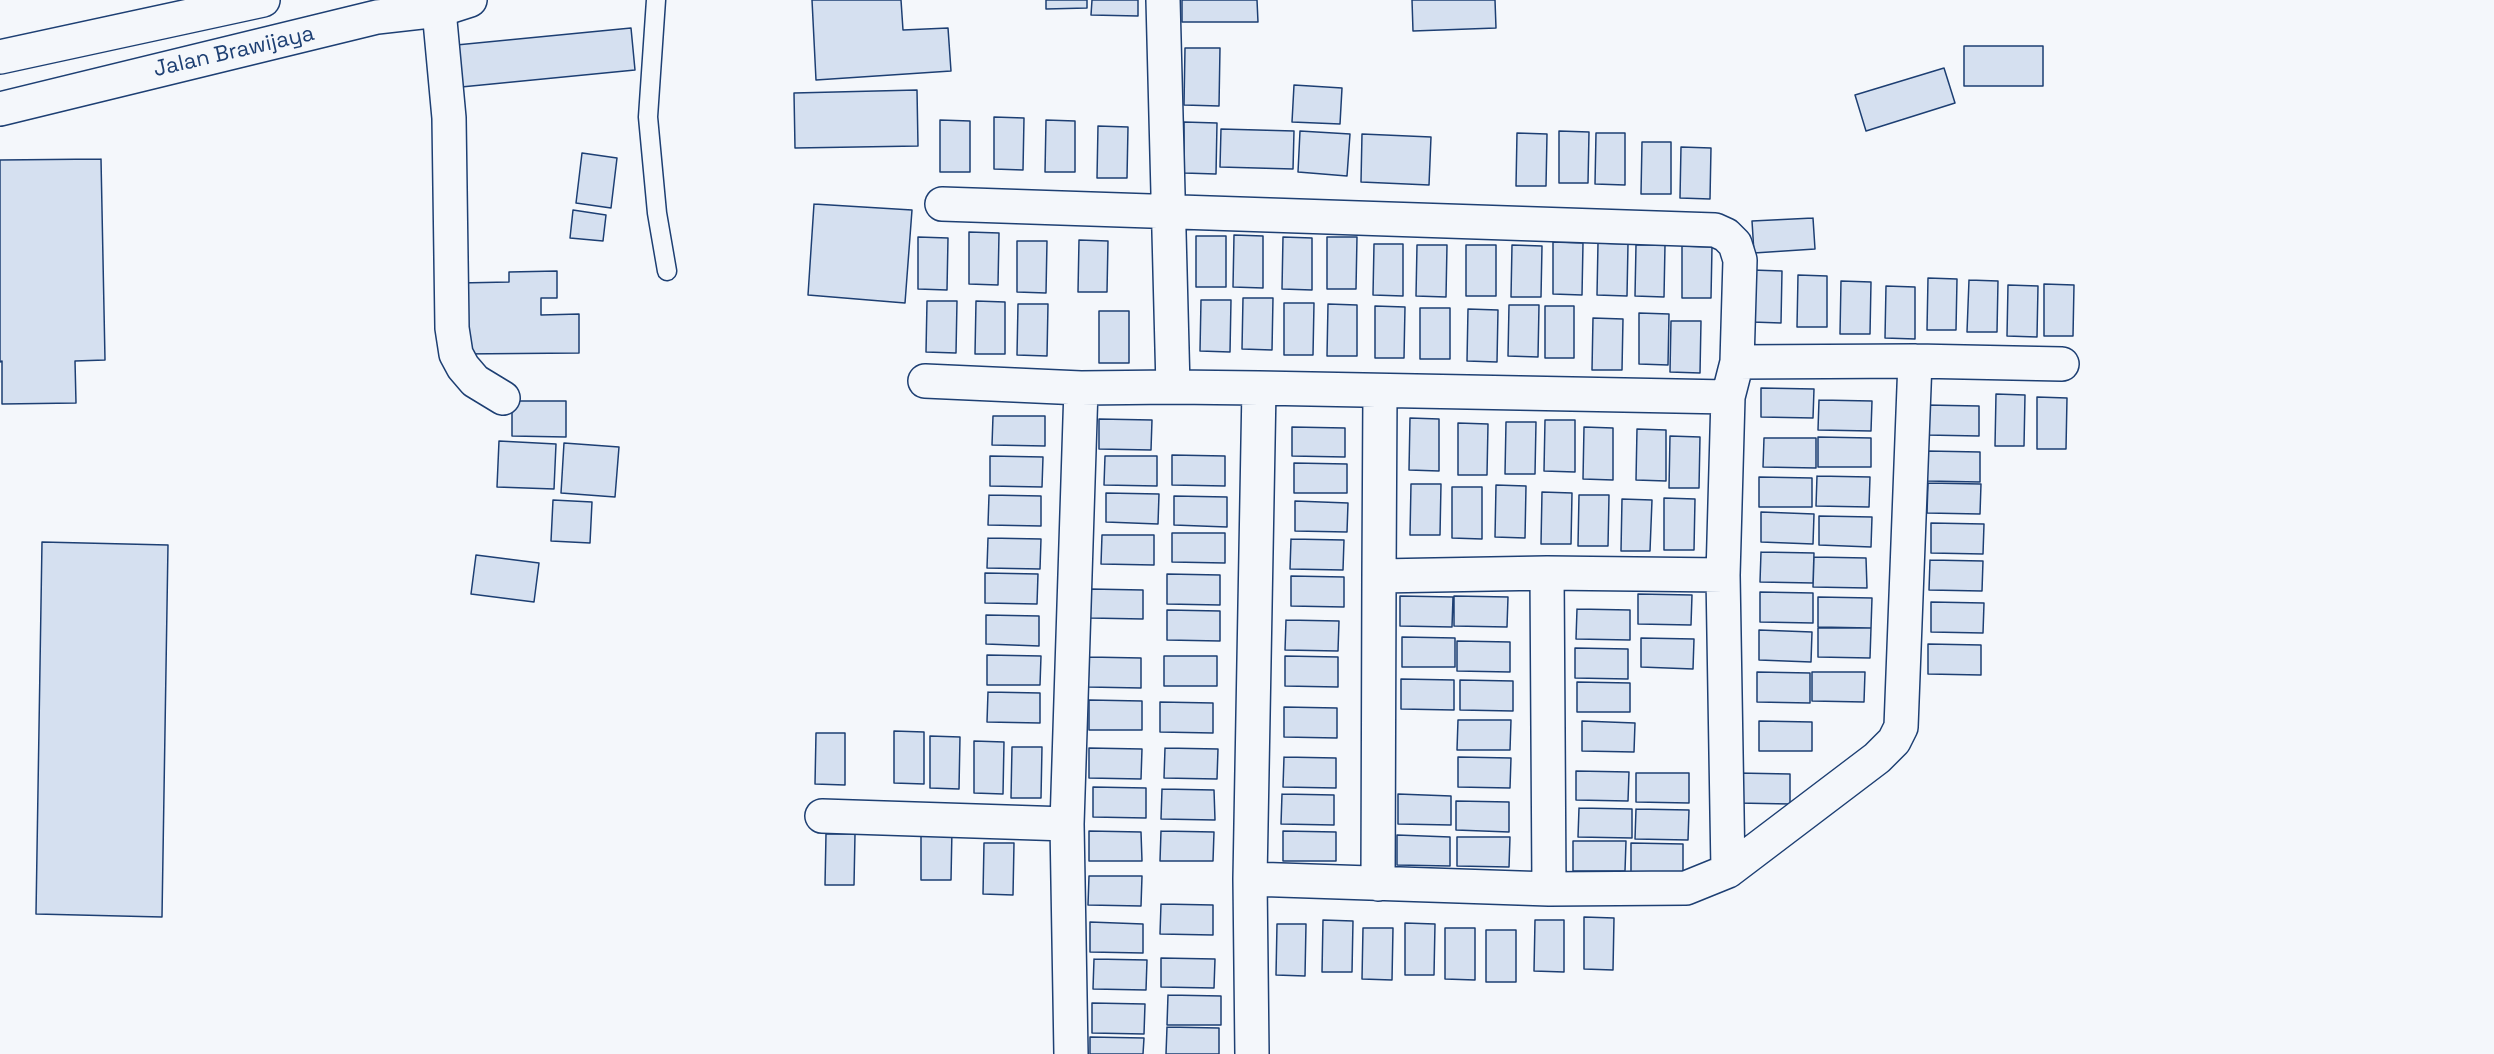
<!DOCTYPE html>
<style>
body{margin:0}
canvas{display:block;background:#f4f7fb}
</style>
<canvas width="2494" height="1054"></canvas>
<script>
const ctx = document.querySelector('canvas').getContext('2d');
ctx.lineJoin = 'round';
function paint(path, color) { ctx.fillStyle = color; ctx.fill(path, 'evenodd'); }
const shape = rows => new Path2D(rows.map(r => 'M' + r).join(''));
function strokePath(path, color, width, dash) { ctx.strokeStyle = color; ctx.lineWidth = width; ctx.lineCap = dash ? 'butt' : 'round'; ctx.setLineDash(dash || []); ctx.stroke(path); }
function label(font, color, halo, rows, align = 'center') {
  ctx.font = font + ' "Space Grotesk",sans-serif'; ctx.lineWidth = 4.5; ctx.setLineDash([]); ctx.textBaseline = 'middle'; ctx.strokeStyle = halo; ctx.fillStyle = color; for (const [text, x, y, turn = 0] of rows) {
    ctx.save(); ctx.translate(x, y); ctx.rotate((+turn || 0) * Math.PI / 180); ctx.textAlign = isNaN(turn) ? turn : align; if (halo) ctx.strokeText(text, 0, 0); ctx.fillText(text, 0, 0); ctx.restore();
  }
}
const building = shape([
 [812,0,901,0,903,30,948,28,951,71,816,80,812,0],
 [1046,0,1087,0,1087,8,1046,9,1046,0],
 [1092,0,1138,0,1138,16,1091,15,1092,0],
 [1182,0,1257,0,1258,22,1182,22,1182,0],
 [1412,0,1495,0,1496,28,1413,31,1412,0],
 [631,28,635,70,451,88,446,46,631,28],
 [1964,46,2043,46,2043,86,1964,86,1964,46],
 [1185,48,1220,48,1219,106,1184,105,1185,48],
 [1944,68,1955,103,1866,131,1855,95,1944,68],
 [1294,85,1342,88,1340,124,1292,122,1294,85],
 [917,90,918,146,795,148,794,93,917,90],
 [994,117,1024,118,1023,170,994,169,994,117],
 [940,120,970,121,970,172,940,172,940,120],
 [1046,120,1075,121,1075,172,1045,172,1046,120],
 [1184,122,1217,123,1216,174,1184,173,1184,122],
 [1098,126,1128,127,1127,178,1097,178,1098,126],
 [1221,129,1294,131,1293,169,1220,167,1221,129],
 [1300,131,1350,134,1347,176,1298,172,1300,131],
 [1559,131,1589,132,1588,183,1559,183,1559,131],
 [1517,133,1547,134,1546,186,1516,186,1517,133],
 [1596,133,1625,133,1625,185,1595,184,1596,133],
 [1362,134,1431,137,1429,185,1361,182,1362,134],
 [1642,142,1671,142,1671,194,1641,194,1642,142],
 [1681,147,1711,148,1710,199,1680,198,1681,147],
 [582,153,617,158,611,208,576,203,582,153],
 [101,159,105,360,75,361,76,403,2,404,2,361,0,362,0,160,101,159],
 [814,204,912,210,905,303,808,295,814,204],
 [573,210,606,215,603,241,570,238,573,210],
 [1813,218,1815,249,1754,253,1752,221,1813,218],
 [969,232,999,233,998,285,969,284,969,232],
 [1234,235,1263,236,1263,288,1233,287,1234,235],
 [1196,236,1226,236,1226,287,1196,287,1196,236],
 [918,237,948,238,947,290,918,289,918,237],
 [1283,237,1312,238,1312,290,1282,289,1283,237],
 [1327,237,1357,237,1356,289,1327,289,1327,237],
 [1079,240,1108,241,1107,292,1078,292,1079,240],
 [1017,241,1047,241,1046,293,1017,292,1017,241],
 [1553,242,1583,243,1582,295,1553,294,1553,242],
 [1598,243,1628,244,1627,296,1597,295,1598,243],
 [1374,244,1403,244,1403,296,1373,295,1374,244],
 [1417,245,1447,245,1446,297,1416,296,1417,245],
 [1466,245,1496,245,1496,296,1466,296,1466,245],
 [1512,245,1542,246,1541,297,1511,297,1512,245],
 [1636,245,1665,245,1664,297,1635,296,1636,245],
 [1682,246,1712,247,1711,298,1682,298,1682,246],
 [1752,270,1782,271,1781,323,1752,322,1752,270],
 [557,271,557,298,541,298,541,315,579,314,579,353,460,354,459,283,509,282,509,272,557,271],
 [1798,275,1827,276,1827,327,1797,327,1798,275],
 [1928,278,1957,279,1956,330,1927,330,1928,278],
 [1969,280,1998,281,1997,332,1967,332,1969,280],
 [1841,281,1871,282,1870,334,1840,334,1841,281],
 [2044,284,2074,285,2073,336,2044,336,2044,284],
 [2008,285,2038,286,2037,337,2007,336,2008,285],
 [1886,286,1915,287,1915,339,1885,338,1886,286],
 [1243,298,1273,298,1272,350,1242,349,1243,298],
 [1201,300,1231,300,1230,352,1200,351,1201,300],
 [927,301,957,301,956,353,926,352,927,301],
 [976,301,1005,302,1005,354,975,354,976,301],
 [1284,303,1314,303,1313,355,1284,355,1284,303],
 [1018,304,1048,304,1047,356,1017,355,1018,304],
 [1328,304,1357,305,1357,356,1327,356,1328,304],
 [1509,305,1539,305,1538,357,1508,356,1509,305],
 [1375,306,1405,307,1404,358,1375,358,1375,306],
 [1545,306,1574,306,1574,358,1545,358,1545,306],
 [1420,308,1450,308,1450,359,1420,359,1420,308],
 [1468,309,1498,310,1497,362,1467,361,1468,309],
 [1099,311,1129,311,1129,363,1099,363,1099,311],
 [1639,313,1669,314,1668,365,1639,364,1639,313],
 [1593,318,1623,319,1622,370,1592,370,1593,318],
 [1671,321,1701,321,1700,373,1670,372,1671,321],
 [1761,388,1814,389,1813,418,1761,417,1761,388],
 [1996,394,2025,395,2024,446,1995,446,1996,394],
 [2037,397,2067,398,2066,449,2037,449,2037,397],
 [1819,400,1872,401,1871,431,1818,430,1819,400],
 [512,401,566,401,566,437,512,436,512,401],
 [1926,405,1979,406,1979,436,1926,435,1926,405],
 [993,416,1045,416,1045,446,992,445,993,416],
 [1410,418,1439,419,1439,471,1409,470,1410,418],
 [1099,419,1152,420,1151,450,1099,449,1099,419],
 [1545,420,1575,420,1575,472,1544,471,1545,420],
 [1506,422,1536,422,1535,474,1505,474,1506,422],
 [1458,423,1488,424,1487,475,1458,475,1458,423],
 [1292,427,1345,428,1345,457,1292,456,1292,427],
 [1584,427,1613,428,1613,480,1583,479,1584,427],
 [1637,429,1666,430,1666,481,1636,480,1637,429],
 [1670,436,1700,437,1699,488,1669,488,1670,436],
 [1818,437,1871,438,1871,467,1818,467,1818,437],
 [1764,438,1816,438,1816,468,1763,467,1764,438],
 [499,441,556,444,554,489,497,487,499,441],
 [564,443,619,447,615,497,561,493,564,443],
 [1927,451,1980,452,1980,482,1927,481,1927,451],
 [1172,455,1225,456,1225,486,1172,485,1172,455],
 [990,456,1043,457,1042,487,990,486,990,456],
 [1105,456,1157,456,1157,486,1104,485,1105,456],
 [1294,463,1347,464,1347,493,1294,493,1294,463],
 [1817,476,1870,477,1869,507,1816,506,1817,476],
 [1759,477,1812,478,1812,507,1759,507,1759,477],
 [1928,483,1981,484,1980,514,1927,513,1928,483],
 [1411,484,1441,484,1440,535,1410,535,1411,484],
 [1496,485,1526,486,1525,538,1495,537,1496,485],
 [1452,487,1482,487,1482,539,1452,538,1452,487],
 [1542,492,1572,493,1571,544,1541,544,1542,492],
 [1106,493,1159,494,1158,524,1106,522,1106,493],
 [989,495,1041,496,1041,526,988,525,989,495],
 [1579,495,1609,495,1608,546,1578,546,1579,495],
 [1174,496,1227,497,1227,527,1174,525,1174,496],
 [1664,498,1695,499,1694,550,1664,550,1664,498],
 [1622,499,1652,500,1650,551,1621,551,1622,499],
 [553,500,592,502,590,543,551,541,553,500],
 [1295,501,1348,503,1347,532,1295,531,1295,501],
 [1761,512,1814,514,1813,544,1761,542,1761,512],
 [1819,516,1872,517,1871,547,1819,545,1819,516],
 [1931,523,1984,524,1983,554,1931,553,1931,523],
 [1172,533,1225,533,1225,563,1172,562,1172,533],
 [1102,535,1154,535,1154,565,1101,564,1102,535],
 [988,538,1041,539,1040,569,987,568,988,538],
 [1291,539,1344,540,1343,570,1290,569,1291,539],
 [42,542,168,545,162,917,36,914,42,542],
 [1761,552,1814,553,1813,583,1760,582,1761,552],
 [476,555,539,563,534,602,471,594,476,555],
 [1814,557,1866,558,1867,588,1813,587,1814,557],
 [1930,560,1983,561,1982,591,1929,590,1930,560],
 [985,573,1038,574,1037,604,985,603,985,573],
 [1167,574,1220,575,1220,605,1167,604,1167,574],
 [1291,576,1344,577,1344,607,1291,606,1291,576],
 [1090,589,1143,590,1143,619,1090,618,1090,589],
 [1760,592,1813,593,1813,623,1760,622,1760,592],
 [1638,594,1692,595,1691,625,1638,624,1638,594],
 [1400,596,1453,597,1452,627,1400,626,1400,596],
 [1454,596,1508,597,1507,627,1454,626,1454,596],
 [1818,597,1872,598,1871,628,1818,627,1818,597],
 [1931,602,1984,603,1983,633,1931,632,1931,602],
 [1577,609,1630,610,1630,640,1576,639,1577,609],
 [1167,610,1220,611,1220,641,1167,640,1167,610],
 [986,615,1039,616,1039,646,986,644,986,615],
 [1286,620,1339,621,1338,651,1285,650,1286,620],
 [1818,628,1871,628,1870,658,1818,657,1818,628],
 [1759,630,1812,632,1811,662,1759,660,1759,630],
 [1402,637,1455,638,1455,667,1402,667,1402,637],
 [1641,638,1694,639,1693,669,1641,667,1641,638],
 [1457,641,1510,642,1510,672,1457,671,1457,641],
 [1928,644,1981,645,1981,675,1928,674,1928,644],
 [1575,648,1628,649,1628,679,1575,678,1575,648],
 [987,655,1041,656,1040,685,987,685,987,655],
 [1164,656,1217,656,1217,686,1164,686,1164,656],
 [1285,656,1338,657,1338,687,1285,686,1285,656],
 [1089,657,1141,658,1141,688,1088,687,1089,657],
 [1757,672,1810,673,1810,703,1757,702,1757,672],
 [1812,672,1865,672,1864,702,1812,701,1812,672],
 [1401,679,1454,680,1454,710,1401,709,1401,679],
 [1460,680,1513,681,1513,711,1460,710,1460,680],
 [1577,682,1630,683,1630,712,1577,712,1577,682],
 [988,692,1040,693,1040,723,987,722,988,692],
 [1089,700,1142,701,1142,730,1089,730,1089,700],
 [1160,702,1213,703,1213,733,1160,732,1160,702],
 [1284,707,1337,708,1337,738,1284,737,1284,707],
 [1458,720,1511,720,1510,750,1457,750,1458,720],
 [1582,721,1635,723,1634,752,1582,751,1582,721],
 [1759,721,1812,722,1812,751,1759,751,1759,721],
 [894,731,924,732,924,784,894,783,894,731],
 [816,733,845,733,845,785,815,784,816,733],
 [930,736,960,737,959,789,930,788,930,736],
 [974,741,1004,742,1003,794,974,793,974,741],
 [1012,747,1042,747,1041,798,1011,798,1012,747],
 [1089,748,1142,749,1141,779,1089,778,1089,748],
 [1165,748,1218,749,1217,779,1164,778,1165,748],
 [1284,757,1336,758,1336,788,1283,787,1284,757],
 [1458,757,1511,758,1510,788,1458,787,1458,757],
 [1576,771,1629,772,1628,801,1576,800,1576,771],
 [1636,773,1689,773,1689,803,1636,802,1636,773],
 [1737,773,1790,774,1790,804,1737,803,1737,773],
 [1093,787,1146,788,1146,818,1093,817,1093,787],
 [1162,789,1214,790,1215,820,1161,819,1162,789],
 [1282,794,1334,795,1334,825,1281,824,1282,794],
 [1398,794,1451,796,1451,825,1398,824,1398,794],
 [1456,801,1509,802,1509,832,1456,830,1456,801],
 [1579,808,1632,809,1632,838,1578,837,1579,808],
 [1636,809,1689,810,1688,840,1635,839,1636,809],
 [921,828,952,829,951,880,921,880,921,828],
 [1089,831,1141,832,1142,861,1089,861,1089,831],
 [1161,831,1214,832,1213,861,1160,861,1161,831],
 [1283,831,1336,832,1336,861,1283,861,1283,831],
 [826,834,855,834,854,885,825,885,826,834],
 [1397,835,1450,837,1450,866,1397,865,1397,835],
 [1457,837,1510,837,1509,867,1457,866,1457,837],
 [1573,841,1626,841,1625,871,1573,871,1573,841],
 [984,843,1014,843,1013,895,983,894,984,843],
 [1631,843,1683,844,1683,874,1631,873,1631,843],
 [1089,876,1142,876,1141,906,1088,905,1089,876],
 [1161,904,1213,905,1213,935,1160,934,1161,904],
 [1584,917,1614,918,1613,970,1584,969,1584,917],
 [1323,920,1353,921,1352,972,1322,972,1323,920],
 [1535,920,1564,920,1564,972,1534,971,1535,920],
 [1090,922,1143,924,1143,953,1090,952,1090,922],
 [1405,923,1435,924,1434,975,1405,975,1405,923],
 [1277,924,1306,924,1305,976,1276,975,1277,924],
 [1363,928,1393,928,1392,980,1362,979,1363,928],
 [1445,928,1475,928,1475,980,1445,979,1445,928],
 [1486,930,1516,930,1516,982,1486,982,1486,930],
 [1161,958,1215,959,1214,988,1161,987,1161,958],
 [1094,959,1147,960,1146,990,1093,989,1094,959],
 [1168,995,1221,996,1221,1025,1167,1025,1168,995],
 [1092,1003,1145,1004,1144,1034,1092,1033,1092,1003],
 [1167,1027,1219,1028,1219,1054,1166,1054,1167,1027],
 [1090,1037,1144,1038,1143,1054,1090,1054,1090,1037]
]);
paint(building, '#d5e0f0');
strokePath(building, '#1d3f73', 1.5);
const lane = shape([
 [656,0,648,117,657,213,667,271]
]);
const street = shape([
 [1163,0,1173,387],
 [439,10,449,118,452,328,456,354,463,367,475,381,503,398],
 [942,204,1715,230,1726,235,1735,244,1740,260,1737,362,1728,397],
 [1737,362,1915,361,2062,364],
 [925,381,1081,388],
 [1547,573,1549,889],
 [1379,576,1380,391],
 [822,816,1067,824],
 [1728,871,1877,758,1894,741,1901,727,1915,361],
 [1250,879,1549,889,1686,888,1728,871,1723,575,1728,397,1259,388],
 [1378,884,1379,576,1547,573,1723,575],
 [1071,1054,1067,824,1081,388,1173,387,1259,388,1250,879,1252,1054]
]);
const highway = shape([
 [0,57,263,0],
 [0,109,377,17,439,10,470,0]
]);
strokePath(lane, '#1d3f73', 21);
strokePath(street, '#1d3f73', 36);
strokePath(highway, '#1d3f73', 36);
strokePath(lane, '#f4f7fb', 18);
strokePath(street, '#f4f7fb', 33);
strokePath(highway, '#f4f7fb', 33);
label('22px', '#1d3f73', '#f4f7fb', [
 ["Jalan Brawijaya",234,52,-13]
]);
</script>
